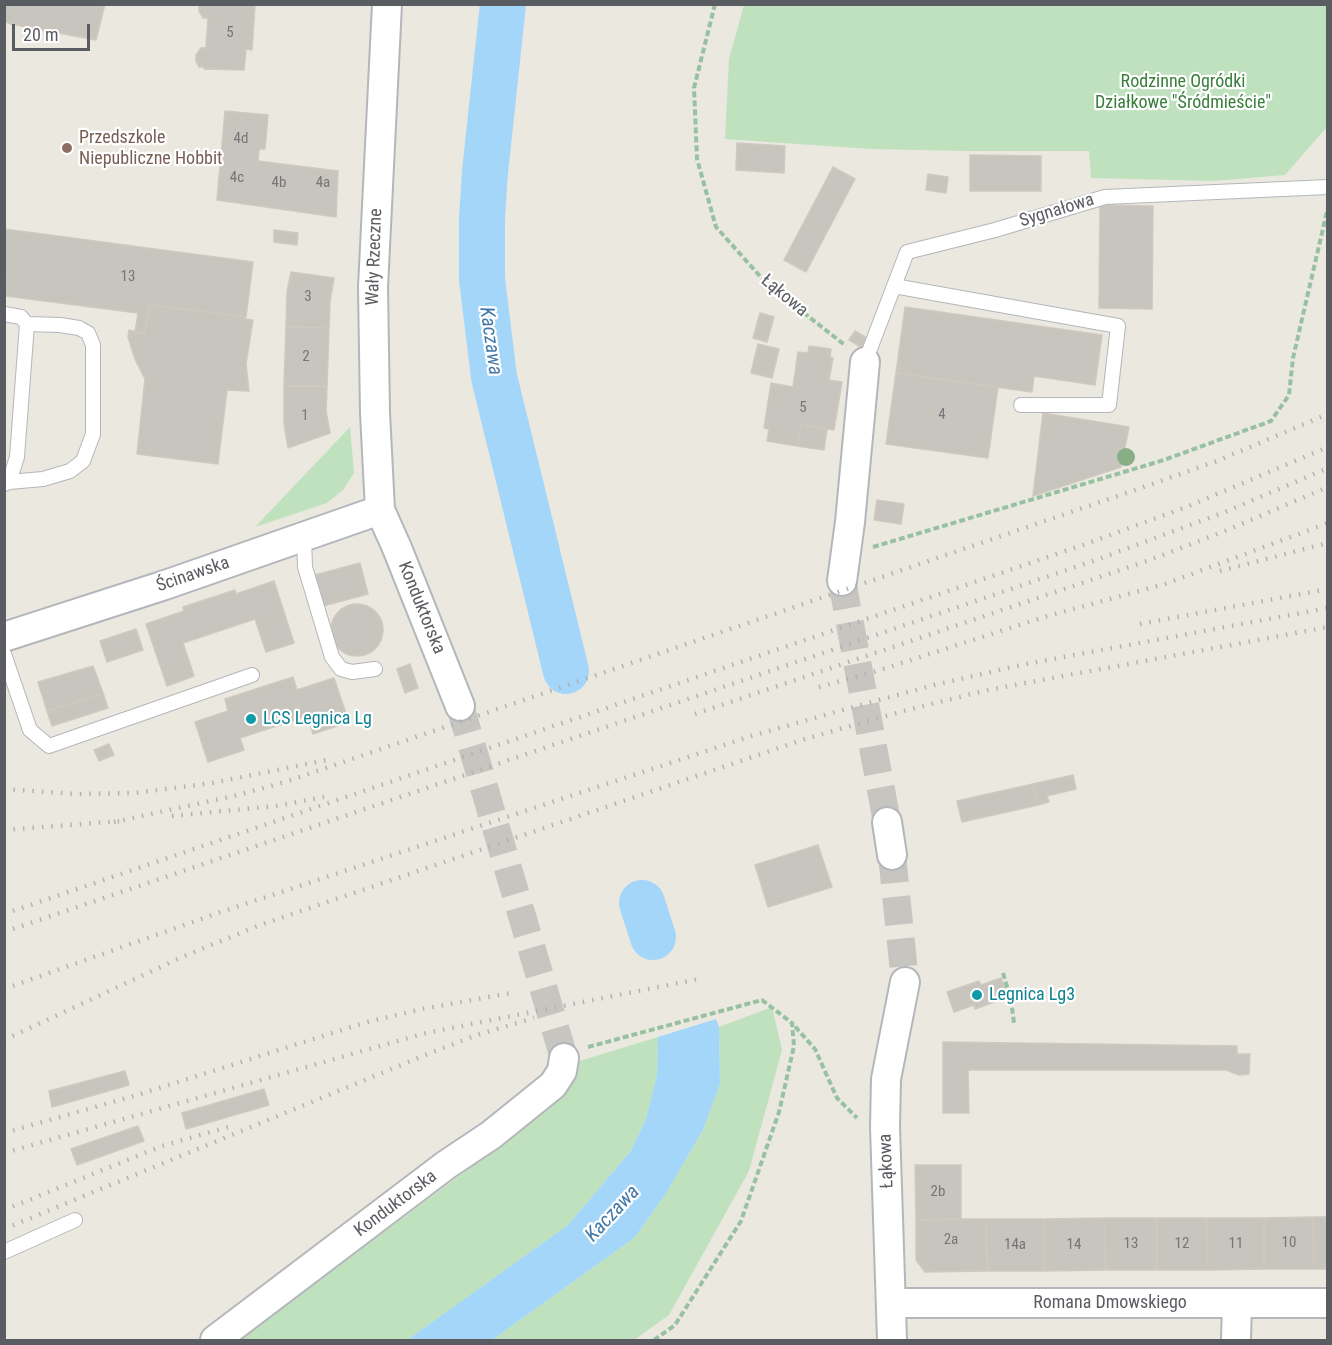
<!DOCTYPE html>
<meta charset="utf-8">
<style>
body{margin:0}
#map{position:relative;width:1332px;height:1345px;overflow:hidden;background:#ebe8e0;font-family:"Roboto Condensed",sans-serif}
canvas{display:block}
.frame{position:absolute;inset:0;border:6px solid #595c60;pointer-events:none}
.scale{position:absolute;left:12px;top:24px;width:78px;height:27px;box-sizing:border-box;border:3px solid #595c60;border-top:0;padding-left:8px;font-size:18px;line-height:21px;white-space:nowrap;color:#595c60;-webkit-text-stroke:4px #fff;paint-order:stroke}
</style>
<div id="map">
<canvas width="1332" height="1345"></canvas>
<div class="frame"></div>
<div class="scale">20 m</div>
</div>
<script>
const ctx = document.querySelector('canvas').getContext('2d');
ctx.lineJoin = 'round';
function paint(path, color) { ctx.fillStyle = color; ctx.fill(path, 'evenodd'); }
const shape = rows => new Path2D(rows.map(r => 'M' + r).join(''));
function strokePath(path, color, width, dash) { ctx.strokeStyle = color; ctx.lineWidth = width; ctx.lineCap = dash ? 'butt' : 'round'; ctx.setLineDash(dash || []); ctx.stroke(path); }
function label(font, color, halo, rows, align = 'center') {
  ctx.font = font + ' "Roboto Condensed",sans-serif'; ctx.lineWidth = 4.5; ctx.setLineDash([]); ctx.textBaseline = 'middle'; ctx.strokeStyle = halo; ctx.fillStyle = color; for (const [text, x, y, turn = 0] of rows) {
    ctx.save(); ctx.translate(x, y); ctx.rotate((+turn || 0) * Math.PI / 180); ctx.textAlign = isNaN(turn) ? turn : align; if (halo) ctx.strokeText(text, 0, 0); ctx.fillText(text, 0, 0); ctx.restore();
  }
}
paint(shape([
 [744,5,1327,5,1327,127,1285,175,1214,181,1091,178,1089,151,964,151,870,149,725,139,729,59],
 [350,427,354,473,343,490,327,503,255,527],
 [772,1007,782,1050,749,1171,669,1315,634,1340,492,1340,634,1238,665,1195,703,1130,720,1084,719,1027],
 [658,1037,657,1075,646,1119,630,1152,568,1225,407,1340,240,1340,551,1107,560,1092,573,1063]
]), '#bfe1be');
paint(shape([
 [716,1019,719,1027,720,1084,703,1130,665,1195,634,1238,492,1340,407,1340,568,1225,630,1152,646,1119,657,1075,658,1037]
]), '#a3d6f8');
strokePath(shape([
 [503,4,485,172,482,218,482,279,494,377,566,671],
 [642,903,653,937]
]), '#a3d6f8', 46);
const building = shape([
 [4,4,105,4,96,40,11,24,4,21,4,4],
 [199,4,255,5,252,50,246,49,244,70,204,69,204,67,199,67,196,61,196,55,201,48,206,48,208,18,203,18,199,11,199,4],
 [225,111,268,115,265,149,259,149,258,161,338,171,336,217,217,200,225,111],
 [737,143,785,146,784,173,736,170,737,143],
 [970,155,1041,156,1041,191,970,191,970,155],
 [833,167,855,179,806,272,784,260,833,167],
 [928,174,948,177,946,193,926,190,928,174],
 [1100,205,1153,206,1152,309,1099,308,1100,205],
 [4,229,253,262,246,317,149,305,145,334,135,332,138,313,6,296,4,229],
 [274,230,298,233,297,245,274,242,274,230],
 [291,272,334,278,330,301,329,328,286,327,287,292,291,272],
 [149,305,246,317,245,319,253,320,246,364,249,391,227,390,218,464,137,454,145,379,135,359,128,337,129,330,145,334,149,305],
 [905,307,1102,335,1095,385,1034,376,1032,392,896,373,905,307],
 [760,313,774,317,767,342,753,338,760,313],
 [286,327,329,328,327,386,284,386,286,327],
 [855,331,870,340,864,349,849,340,855,331],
 [758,344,779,349,772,378,751,373,758,344],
 [809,346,831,349,830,357,833,358,829,380,842,382,834,430,801,424,797,446,767,441,769,429,764,428,771,383,793,387,798,352,808,353,809,346],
 [896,373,998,387,988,458,886,444,896,373],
 [284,386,327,386,326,411,330,433,288,448,284,423,284,386],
 [1043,413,1129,427,1121,467,1033,496,1043,413],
 [801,424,827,429,824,450,797,446,801,424],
 [877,500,904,504,901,524,874,520,877,500],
 [360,563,368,594,323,606,315,575,360,563],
 [274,581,294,643,266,652,255,619,183,643,194,676,167,686,146,624,184,611,183,607,235,590,236,594,274,581],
 '331 630a26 26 0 1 1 52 0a26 26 0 1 1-52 0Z',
 [136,629,143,650,107,662,100,641,136,629],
 [410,664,418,688,405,693,397,669,410,664],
 [93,666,103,693,47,711,38,682,93,666],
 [293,677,297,690,334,678,349,722,313,734,307,716,240,738,244,750,208,762,195,722,228,711,225,699,293,677],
 [103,693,108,708,52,726,47,711,103,693],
 [109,744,114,755,99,761,94,750,109,744],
 [1073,775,1076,789,1047,796,1049,802,1038,805,1033,784,1073,775],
 [1033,784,1038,805,962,822,957,801,1033,784],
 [818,845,832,887,768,907,755,865,818,845],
 [1001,978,1008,997,975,1009,974,1005,954,1012,947,992,979,981,981,985,1001,978],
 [943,1042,1237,1046,1237,1054,1250,1054,1249,1074,1239,1075,1226,1070,968,1070,969,1113,943,1113,943,1042],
 [125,1071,129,1085,52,1107,49,1091,125,1071],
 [264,1089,269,1105,186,1129,182,1113,264,1089],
 [138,1126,144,1141,77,1165,71,1149,138,1126],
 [915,1165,961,1165,961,1219,916,1220,915,1165],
 [1313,1217,1314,1269,1264,1269,1264,1218,1313,1217],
 [1313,1217,1328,1217,1328,1269,1314,1269,1313,1217],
 [1104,1218,1105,1270,1044,1271,1044,1219,1104,1218],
 [1104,1218,1157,1218,1157,1270,1105,1270,1104,1218],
 [1157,1218,1207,1218,1208,1270,1157,1270,1157,1218],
 [1207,1218,1264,1218,1264,1269,1208,1270,1207,1218],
 [961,1219,986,1219,987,1271,925,1272,916,1260,916,1220,961,1219],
 [986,1219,1044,1219,1044,1271,987,1271,986,1219]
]);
paint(building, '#c8c5bf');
strokePath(building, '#cfc9bf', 1.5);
strokePath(shape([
 [842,581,887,822],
 [460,706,564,1058],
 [892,855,905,982]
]), '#c6c5c0', 28, [28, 14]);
const service = shape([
 [894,286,1118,326,1109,405,1021,405],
 [4,314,21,317,27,324,17,457,9,482,4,484],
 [865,362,907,252,995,230,1105,197,1328,187],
 [9,482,43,479,70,471,83,461,93,434,93,345,88,333,79,328,60,325,27,324],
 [304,537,305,567,332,657,341,669,352,672,375,669],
 [4,654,30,730,49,746,252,675],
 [4,1252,75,1220]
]);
const minor = shape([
 [387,4,373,287,375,413,380,510,397,548,460,706],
 [842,581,850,522,865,362],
 [4,637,165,585,380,510],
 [887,822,892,855],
 [892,1303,1328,1303],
 [215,1340,446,1165,491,1135,553,1085,562,1071,564,1058],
 [892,1340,885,1127,886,1079,905,982],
 [1236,1340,1237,1303]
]);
strokePath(service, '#b3b6ba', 16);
strokePath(minor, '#b3b6ba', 32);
strokePath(shape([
 [715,4,694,88,697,159,716,227,767,284,846,346],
 [873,547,1164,460,1271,421,1289,395,1293,358,1328,207],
 [1003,973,1011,1000,1014,1023],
 [588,1047,762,1000,792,1023],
 [654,1340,675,1325,741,1221,779,1112,794,1046,792,1023,815,1049,837,1098,857,1118]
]), '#98c1a2', 4, [6, 3]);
strokePath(service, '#fff', 14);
strokePath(minor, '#fff', 28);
strokePath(shape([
 [1220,571,1328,543],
 [1140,624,1328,589],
 [819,687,880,670,1044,617,1165,584,1328,523],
 [695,714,1150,560,1225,531,1328,487],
 [4,789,76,794,135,793,212,783,327,760],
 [172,816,276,806,324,797],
 [114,822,238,795,285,782,1141,488,1217,461,1328,414],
 [4,830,121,821],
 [4,914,1080,546,1184,508,1328,447],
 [4,932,1096,560,1225,512,1328,468],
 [4,989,218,913,748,737,846,709,934,685,1026,664,1328,608],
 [4,1040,182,957,260,925,805,739,907,710,988,690,1328,627],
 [4,1133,137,1095,367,1022,422,1009,511,993],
 [4,1153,426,1033,699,979],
 [4,1210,162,1146,235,1125],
 [4,1229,435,1051,477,1035,534,1018]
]), '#b1b2b2', 4.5, [1.5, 8]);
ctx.fillStyle = '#89ae85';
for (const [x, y] of [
 [1126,457]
]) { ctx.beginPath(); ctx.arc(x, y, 9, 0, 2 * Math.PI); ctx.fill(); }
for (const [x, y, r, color] of [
 [67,148,6,"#8d6e63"],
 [251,719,6,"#0f9aa8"],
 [977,995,6,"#0f9aa8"]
]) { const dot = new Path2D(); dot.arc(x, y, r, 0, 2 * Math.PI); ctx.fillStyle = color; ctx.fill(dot); strokePath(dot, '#fff', 2); }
label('15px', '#757678', null, [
 ["5",230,33],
 ["4d",241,139],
 ["4c",237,178],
 ["4b",279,183],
 ["4a",323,183],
 ["13",128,277],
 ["3",308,297],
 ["2",306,357],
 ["5",803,408],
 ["4",942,415],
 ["1",305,416],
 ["2b",938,1192],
 ["2a",951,1240],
 ["10",1289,1243],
 ["13",1131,1244],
 ["12",1182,1244],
 ["11",1236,1244],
 ["14a",1015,1245],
 ["14",1074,1245]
]);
label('18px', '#397e3a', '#fff', [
 ["Rodzinne Ogródki",1183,82],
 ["Działkowe \"Śródmieście\"",1183,103]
]);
label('18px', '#785e54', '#fff', [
 ["Przedszkole",79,138],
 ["Niepubliczne Hobbit",79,159]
], 'left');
label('18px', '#595c60', '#fff', [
 ["Sygnałowa",1057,211,-17],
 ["Wały Rzeczne",375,257,-88],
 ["Łąkowa",784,296,40],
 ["Ścinawska",193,575,-19],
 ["Konduktorska",421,608,68],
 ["Łąkowa",887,1161,-92],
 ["Konduktorska",396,1204,-37],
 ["Romana Dmowskiego",1110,1303]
]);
label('18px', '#0d838f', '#fff', [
 ["LCS Legnica Lg",263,719],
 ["Legnica Lg3",989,995]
], 'left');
label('italic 20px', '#4278a7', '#fff', [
 ["Kaczawa",490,341,82],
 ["Kaczawa",613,1214,-47]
]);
</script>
